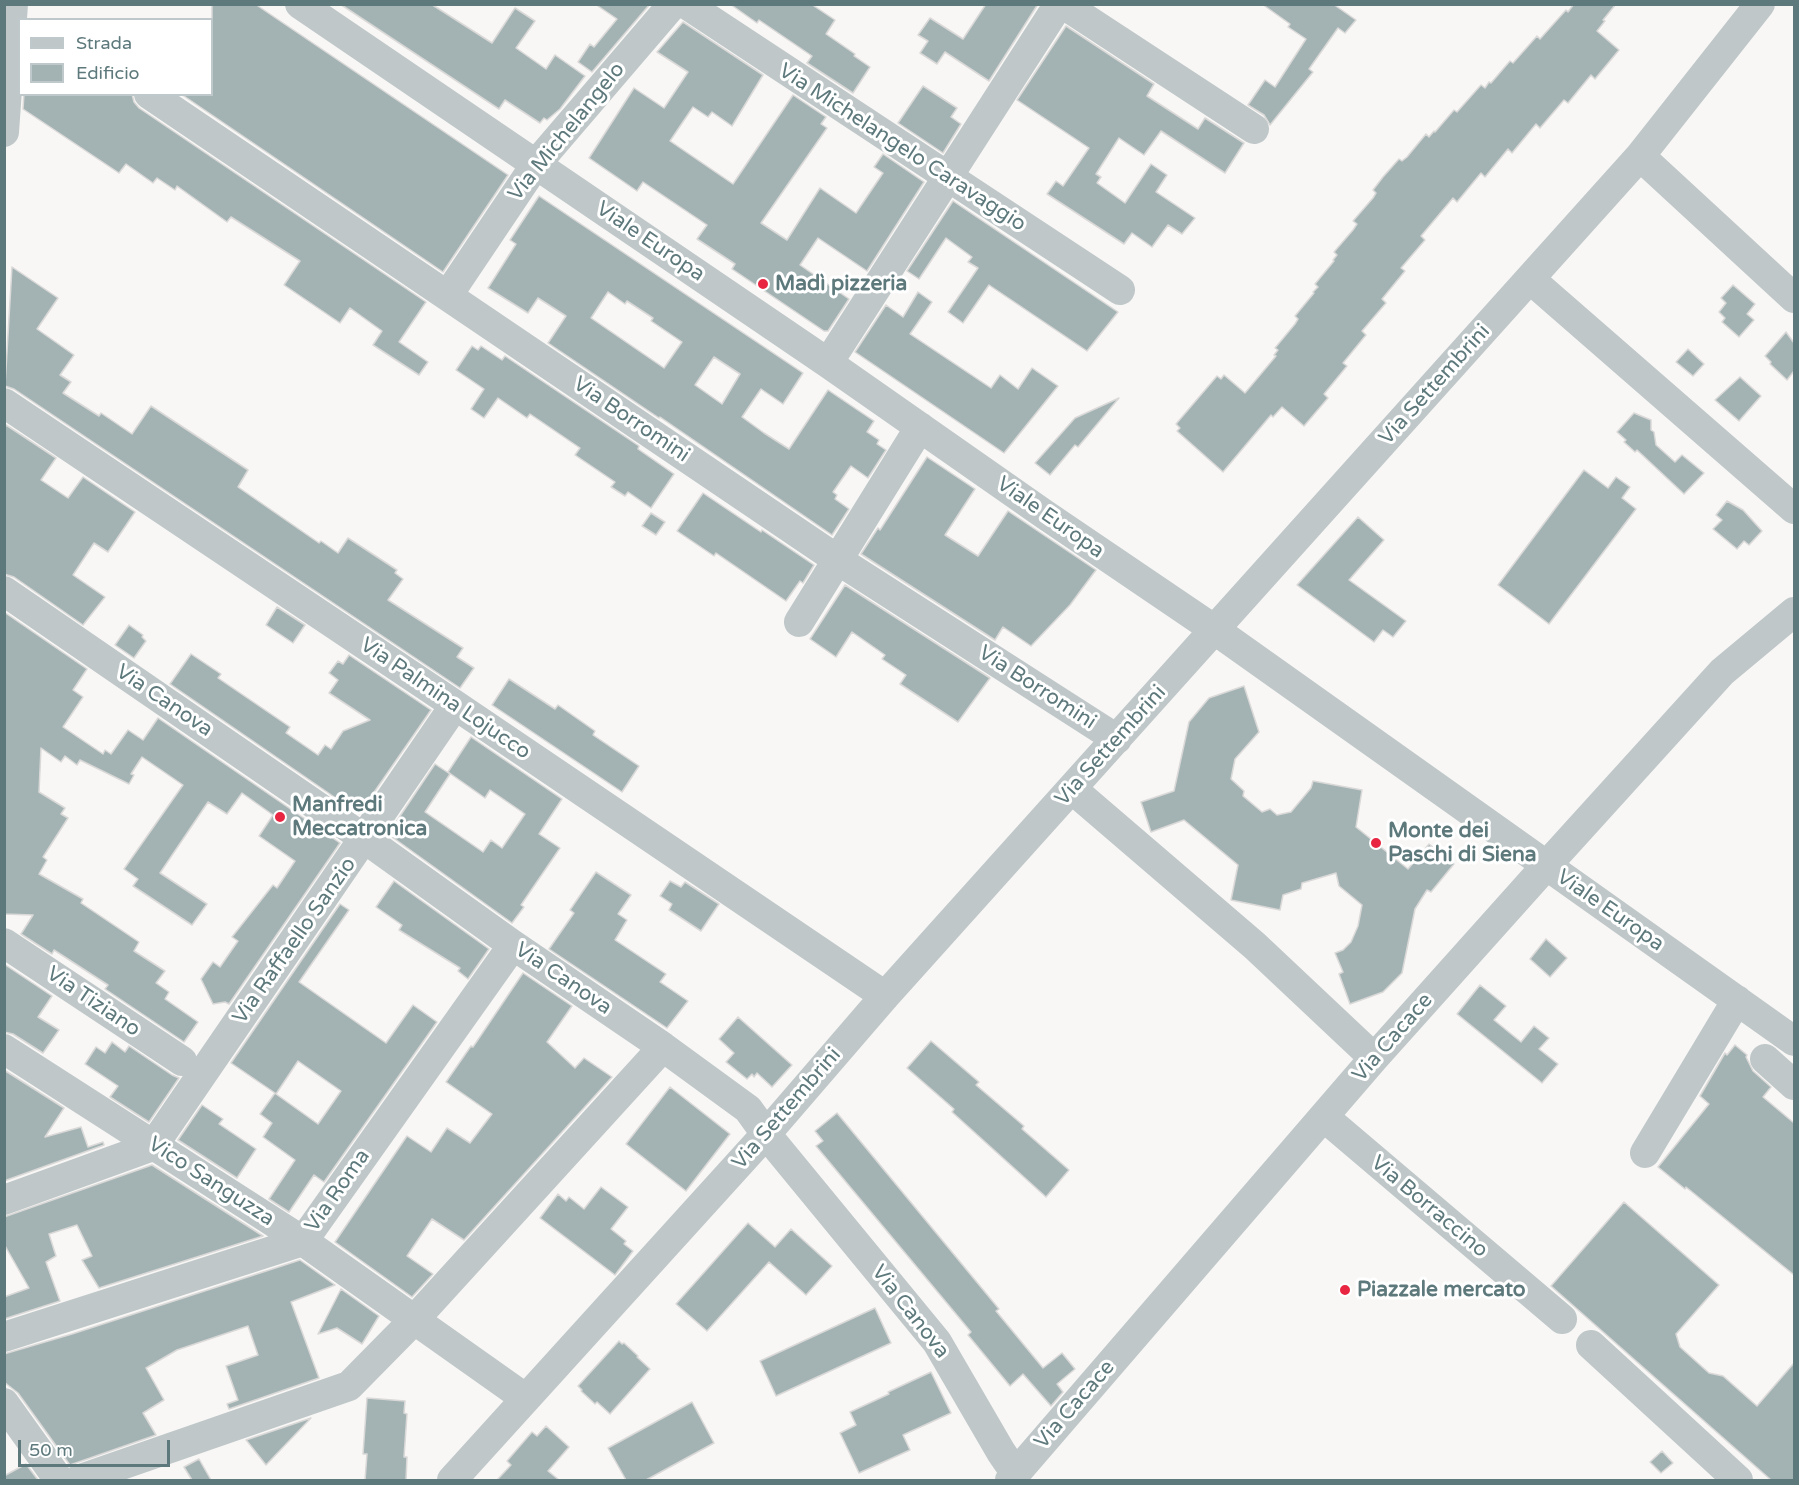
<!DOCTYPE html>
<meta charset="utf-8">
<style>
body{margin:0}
#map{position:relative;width:1799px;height:1485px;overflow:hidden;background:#f8f7f6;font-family:"Varela Round",sans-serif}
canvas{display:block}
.frame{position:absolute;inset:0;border:6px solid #5e797c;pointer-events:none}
.legend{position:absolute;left:18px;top:18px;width:195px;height:78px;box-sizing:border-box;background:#fff;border:2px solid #bfc9cb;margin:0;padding:8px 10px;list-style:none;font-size:18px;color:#5e797c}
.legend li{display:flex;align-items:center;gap:12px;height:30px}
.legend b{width:30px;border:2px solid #bfc9cb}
.scale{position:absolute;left:18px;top:1440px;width:152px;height:27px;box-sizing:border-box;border:3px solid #5e797c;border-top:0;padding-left:8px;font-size:18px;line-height:21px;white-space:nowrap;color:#5e797c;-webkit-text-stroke:4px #fff;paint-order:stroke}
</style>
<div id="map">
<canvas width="1799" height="1485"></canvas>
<div class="frame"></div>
<ul class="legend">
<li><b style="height:8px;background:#bfc7c8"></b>Strada</li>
<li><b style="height:16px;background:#a3b3b4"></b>Edificio</li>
</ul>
<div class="scale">50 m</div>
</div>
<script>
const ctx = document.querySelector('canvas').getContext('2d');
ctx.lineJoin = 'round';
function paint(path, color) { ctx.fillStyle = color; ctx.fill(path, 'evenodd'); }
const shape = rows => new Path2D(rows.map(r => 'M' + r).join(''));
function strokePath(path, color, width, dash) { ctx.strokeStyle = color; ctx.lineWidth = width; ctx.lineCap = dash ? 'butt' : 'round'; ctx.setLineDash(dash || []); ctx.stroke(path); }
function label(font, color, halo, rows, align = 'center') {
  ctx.font = font + ' "Varela Round",sans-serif'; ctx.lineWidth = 6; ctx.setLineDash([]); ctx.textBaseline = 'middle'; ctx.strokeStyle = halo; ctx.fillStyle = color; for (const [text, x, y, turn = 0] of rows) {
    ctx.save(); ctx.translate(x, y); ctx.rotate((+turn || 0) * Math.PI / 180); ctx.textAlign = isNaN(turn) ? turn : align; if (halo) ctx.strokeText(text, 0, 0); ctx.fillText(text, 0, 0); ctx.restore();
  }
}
const building = shape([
 [212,4,255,4,508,175,443,272,181,94,212,94,212,4],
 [340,4,431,4,492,43,515,8,535,21,516,48,546,69,555,55,585,76,560,109,547,120,544,118,540,123,505,100,499,109,340,4],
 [595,4,650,4,592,72,578,62,590,44,594,47,617,19,595,4],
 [730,4,811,4,835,20,826,34,855,54,854,56,870,67,853,93,807,63,812,56,759,20,757,23,730,4],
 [986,4,1038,4,989,81,945,52,937,64,920,53,928,41,918,35,930,18,963,39,986,4],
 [1262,4,1333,4,1356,20,1345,33,1338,28,1309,69,1313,72,1270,125,1264,115,1248,105,1265,80,1275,87,1306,39,1288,27,1290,24,1262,4],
 [1574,4,1616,4,1603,20,1605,21,1597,31,1619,50,1595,79,1591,75,1568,103,1564,100,1540,128,1536,124,1512,153,1508,149,1485,177,1481,173,1457,202,1453,198,1421,236,1425,240,1401,268,1405,271,1382,299,1386,303,1362,331,1366,335,1343,363,1347,366,1324,394,1328,398,1304,426,1282,407,1273,417,1271,415,1223,472,1177,431,1180,428,1176,424,1217,376,1221,379,1224,375,1245,393,1276,356,1274,355,1278,350,1275,348,1295,324,1298,319,1295,316,1314,293,1313,292,1318,287,1315,284,1334,261,1333,260,1337,255,1334,252,1353,230,1357,224,1353,221,1373,198,1376,193,1373,190,1383,177,1399,159,1402,161,1407,157,1426,134,1429,137,1434,131,1435,132,1454,110,1457,112,1481,85,1485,88,1489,82,1491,83,1510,61,1513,63,1537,36,1540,39,1566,10,1568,12,1574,4],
 [683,22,763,75,732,126,712,112,708,117,693,107,670,141,733,184,793,95,826,117,821,124,827,128,761,223,787,240,820,188,856,213,883,173,874,167,883,154,924,182,867,271,818,238,800,265,849,299,828,331,824,331,732,269,735,264,697,239,707,225,643,182,637,191,589,158,634,88,664,108,688,72,657,52,683,22],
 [1066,26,1154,84,1147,96,1198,129,1205,118,1244,143,1225,173,1161,131,1144,155,1119,138,1096,174,1101,177,1097,183,1125,203,1151,164,1167,175,1156,192,1195,218,1182,234,1168,225,1152,247,1132,233,1124,244,1047,194,1056,181,1063,186,1089,148,1017,100,1066,26],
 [923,86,957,108,951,117,961,124,943,153,898,123,923,86],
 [24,94,132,94,134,102,139,108,426,302,399,342,428,362,419,375,373,345,382,331,350,308,340,323,284,285,300,261,231,217,227,222,177,186,175,190,157,178,153,183,126,164,119,173,23,109,24,94],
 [539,196,803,373,783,404,761,389,742,417,764,433,789,449,828,390,874,421,867,432,879,440,877,444,886,450,868,478,851,466,833,492,837,495,835,499,849,509,832,535,660,417,659,418,548,343,566,316,538,298,528,313,488,288,516,244,510,240,539,196],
 [608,292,625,304,627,301,653,318,651,321,682,342,664,368,591,318,608,292],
 [714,357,740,374,722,404,695,385,714,357],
 [953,201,1118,312,1087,351,989,285,963,323,948,312,978,268,968,262,972,257,946,238,919,279,907,271,953,201],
 [12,267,58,298,37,329,74,355,60,375,71,382,63,393,99,416,101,413,132,434,151,406,248,470,238,487,319,543,321,541,338,553,348,538,397,570,395,573,403,579,388,600,463,648,457,657,474,668,460,688,14,389,5,386,12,267],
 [1733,285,1755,304,1747,314,1754,320,1739,337,1722,322,1725,318,1719,312,1726,303,1721,298,1733,285],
 [918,292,932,302,910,334,991,388,1000,375,1018,389,1032,368,1058,386,1004,453,855,352,886,305,903,317,918,292],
 [1786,332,1794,343,1794,371,1787,380,1770,364,1771,362,1765,356,1786,332],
 [472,346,478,350,481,346,502,360,505,356,639,446,638,449,674,474,651,508,628,492,625,496,611,487,615,482,575,455,580,448,530,414,527,418,498,398,484,418,471,409,484,389,456,370,472,346],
 [1688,349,1704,364,1693,376,1676,362,1688,349],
 [1740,377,1761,396,1739,421,1715,400,1740,377],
 [1119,398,1078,447,1075,445,1050,475,1035,463,1075,418,1119,398],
 [1634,413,1651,420,1651,430,1654,432,1656,445,1675,462,1682,455,1704,473,1684,494,1637,450,1635,452,1624,442,1626,440,1617,432,1634,413],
 [6,425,56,458,41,480,68,498,83,477,135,512,108,552,94,543,73,575,105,597,83,625,14,577,4,574,4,428,6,425],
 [927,457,975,489,945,535,978,556,1008,511,1096,570,1070,605,1031,646,1003,627,995,640,861,554,878,528,880,530,927,457],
 [1584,470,1608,488,1616,477,1630,487,1622,498,1636,509,1549,624,1498,585,1584,470],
 [703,493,761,532,762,530,814,565,803,583,800,581,786,601,716,553,714,556,677,531,703,493],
 [1727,501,1743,510,1762,531,1749,545,1744,541,1737,549,1713,529,1722,520,1716,515,1727,501],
 [651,513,665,522,656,535,642,526,651,513],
 [1358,517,1384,540,1349,580,1406,621,1393,637,1383,630,1374,642,1297,585,1358,517],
 [845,585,990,678,958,722,900,684,906,675,882,659,885,655,852,632,836,657,810,639,845,585],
 [277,607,305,625,293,643,266,625,277,607],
 [4,612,87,669,73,690,83,697,63,727,103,754,105,750,111,754,128,730,143,740,158,718,340,843,229,1004,225,1002,213,1004,201,979,213,962,220,967,238,941,232,937,273,885,277,888,295,861,259,836,273,815,242,793,227,814,208,802,160,873,207,904,192,925,133,886,138,879,124,869,183,785,142,757,131,774,134,775,129,784,80,760,77,765,65,756,61,762,41,748,39,792,65,808,61,814,68,818,43,857,47,860,39,874,83,899,81,903,139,942,134,951,165,971,156,983,169,992,165,999,198,1022,184,1042,105,989,108,985,54,950,52,954,21,934,33,915,4,914,4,612],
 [129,625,143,635,142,637,146,641,134,658,115,645,129,625],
 [191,654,221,674,218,678,290,727,286,733,318,755,325,745,331,749,343,731,370,720,329,693,338,680,329,673,338,661,343,664,349,655,431,710,359,814,170,684,191,654],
 [509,679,555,709,558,705,595,731,593,735,639,766,622,792,492,705,509,679],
 [1244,686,1259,732,1235,759,1231,779,1244,791,1243,796,1262,812,1270,809,1277,815,1291,812,1311,788,1313,781,1362,790,1356,827,1408,869,1429,844,1454,864,1431,892,1427,890,1415,909,1402,973,1383,992,1350,1004,1339,974,1343,972,1335,953,1343,950,1351,942,1358,926,1362,905,1339,886,1336,873,1302,883,1301,889,1283,895,1280,910,1231,900,1238,865,1184,820,1151,832,1141,802,1174,791,1189,722,1209,698,1244,686],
 [471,737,562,799,539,834,560,848,521,905,524,907,512,923,388,834,435,764,450,774,425,812,483,852,491,840,502,848,525,814,490,790,485,798,448,772,471,737],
 [596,872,631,895,618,914,627,920,615,940,666,974,660,982,688,1001,667,1028,549,949,574,913,570,910,596,872],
 [394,881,489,949,468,979,458,971,460,968,399,930,402,925,376,907,394,881],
 [670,881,681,887,685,882,719,904,701,931,669,910,672,904,660,896,670,881],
 [340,904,349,910,299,982,386,1043,413,1005,437,1022,324,1182,314,1175,289,1212,269,1199,295,1160,263,1137,272,1123,260,1114,275,1093,231,1063,340,904],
 [298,1061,341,1091,318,1124,276,1094,298,1061],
 [1546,939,1567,958,1550,977,1530,959,1546,939],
 [4,964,52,996,38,1017,59,1030,43,1053,13,1034,4,1032,4,964],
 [523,973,572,1006,547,1042,575,1068,584,1058,612,1077,464,1240,432,1219,407,1256,433,1274,412,1297,335,1242,407,1136,431,1152,447,1128,470,1143,492,1114,446,1082,471,1046,473,1047,523,973],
 [1480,985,1506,1006,1494,1020,1521,1042,1534,1026,1549,1038,1539,1049,1558,1064,1542,1083,1457,1014,1480,985],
 [738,1017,792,1065,772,1087,757,1073,754,1077,752,1074,747,1079,726,1062,734,1053,719,1039,738,1017],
 [931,1041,979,1082,976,1085,1024,1126,1022,1129,1069,1170,1046,1197,952,1112,954,1109,907,1068,931,1041],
 [112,1042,125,1052,129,1046,172,1075,179,1078,149,1122,110,1097,118,1086,85,1064,96,1047,105,1053,112,1042],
 [1735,1045,1747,1055,1746,1057,1753,1071,1771,1087,1763,1097,1794,1123,1794,1275,1686,1187,1685,1189,1658,1167,1709,1104,1700,1096,1725,1053,1727,1055,1735,1045],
 [4,1070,64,1108,45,1137,81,1127,88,1147,103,1142,104,1145,4,1181,4,1070],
 [670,1087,730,1134,686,1191,626,1144,670,1087],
 [202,1105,223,1119,219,1124,256,1149,237,1178,178,1140,202,1105],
 [837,1113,999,1309,996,1311,1043,1368,1062,1353,1075,1369,1057,1384,1063,1392,1051,1406,1023,1374,1010,1386,968,1335,971,1332,816,1146,823,1141,815,1131,837,1113],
 [152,1165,263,1236,99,1288,82,1260,92,1256,77,1225,49,1234,56,1256,46,1262,60,1301,4,1319,4,1297,29,1288,4,1244,4,1217,152,1165],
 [601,1187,628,1207,611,1229,626,1241,624,1244,633,1251,615,1275,540,1218,558,1194,566,1201,569,1197,584,1209,601,1187],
 [1624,1202,1719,1285,1676,1334,1680,1347,1709,1373,1723,1376,1757,1406,1794,1363,1794,1480,1771,1480,1551,1286,1624,1202],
 [748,1223,775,1247,791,1229,832,1266,806,1295,769,1262,707,1331,676,1304,748,1223],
 [300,1260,335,1285,291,1302,319,1378,229,1409,227,1404,238,1400,226,1366,258,1355,248,1326,177,1350,146,1368,164,1400,143,1413,156,1435,70,1465,18,1393,4,1382,4,1354,72,1334,300,1260],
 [341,1289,379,1316,362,1344,337,1328,318,1334,341,1289],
 [875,1308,891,1343,776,1396,760,1361,875,1308],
 [619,1341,622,1344,624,1343,638,1356,637,1357,650,1369,610,1414,597,1402,595,1404,581,1391,582,1390,578,1386,619,1341],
 [931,1372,951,1413,903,1435,910,1450,859,1473,840,1433,856,1425,850,1412,889,1394,888,1392,931,1372],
 [367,1398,405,1401,404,1413,407,1414,404,1457,407,1457,406,1480,365,1480,367,1454,363,1454,367,1398],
 [692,1402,714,1443,646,1480,626,1480,608,1448,692,1402],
 [311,1418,266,1465,247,1441,246,1440,311,1418],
 [546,1426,569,1447,548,1471,559,1480,497,1480,511,1465,507,1461,532,1432,537,1436,546,1426],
 [1662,1451,1673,1463,1661,1473,1650,1462,1662,1451],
 [199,1459,211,1480,192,1480,184,1467,199,1459],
 [26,1464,38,1480,4,1480,4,1476,26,1464]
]);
paint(building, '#a3b3b4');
strokePath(building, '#dad9d8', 1.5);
strokePath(shape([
 [300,4,828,363,1044,514,1215,630,1794,1041],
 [686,4,1120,290],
 [1063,4,1254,129],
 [149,94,838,560,1117,739],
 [4,132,13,4],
 [1640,156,1794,298],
 [1530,279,1794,509],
 [448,295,536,164,673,4],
 [828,363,1059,4],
 [4,403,455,705,885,996],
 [4,591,365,839,513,945,663,1047,748,1109,766,1134,937,1342,1001,1452,1016,1474],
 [799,622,920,427],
 [1072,789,1255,946,1374,1058],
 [4,943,182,1061],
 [4,1049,303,1241,525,1398],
 [1765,1059,1794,1085],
 [1324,1117,1562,1319],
 [1645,1153,1737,1000],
 [4,1200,153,1146,455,705],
 [4,1337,303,1241,513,945],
 [1591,1345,1738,1480],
 [4,1403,59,1480],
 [78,1480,349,1386,414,1320,663,1047],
 [452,1480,766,1134,885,996,1640,156,1760,4],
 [1010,1480,1374,1058,1546,866,1722,672,1794,612]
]), '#bfc7c8', 30);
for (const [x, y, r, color] of [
 [763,284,6,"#e82641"],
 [280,817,6,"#e82641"],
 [1376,843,6,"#e82641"],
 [1345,1290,6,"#e82641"]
]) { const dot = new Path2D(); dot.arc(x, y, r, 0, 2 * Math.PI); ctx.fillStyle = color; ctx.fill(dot); strokePath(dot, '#fff', 2); }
label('21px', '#5e797c', '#fff', [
 ["Via Michelangelo",567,132,-51],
 ["Via Michelangelo Caravaggio",902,148,33],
 ["Viale Europa",650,242,34],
 ["Via Settembrini",1435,385,-48],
 ["Via Borromini",631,420,34],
 ["Viale Europa",1050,518,35],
 ["Via Borromini",1037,688,33],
 ["Via Palmina Lojucco",445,699,34],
 ["Via Canova",164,701,34],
 ["Via Settembrini",1111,746,-48],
 ["Viale Europa",1610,911,35],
 ["Via Raffaello Sanzio",295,941,-55],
 ["Via Canova",563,979,34],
 ["Via Tiziano",93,1002,34],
 ["Via Cacace",1393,1038,-49],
 ["Via Settembrini",787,1109,-49],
 ["Vico Sanguzza",211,1182,33],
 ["Via Roma",338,1191,-55],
 ["Via Borraccino",1429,1207,40],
 ["Via Canova",910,1312,52],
 ["Via Cacace",1075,1405,-49]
]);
label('bold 21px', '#5e797c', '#fff', [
 ["Madì pizzeria",775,284],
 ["Manfredi",292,805],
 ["Meccatronica",292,829],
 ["Monte dei",1388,831],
 ["Paschi di Siena",1388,855],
 ["Piazzale mercato",1357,1290]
], 'left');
</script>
